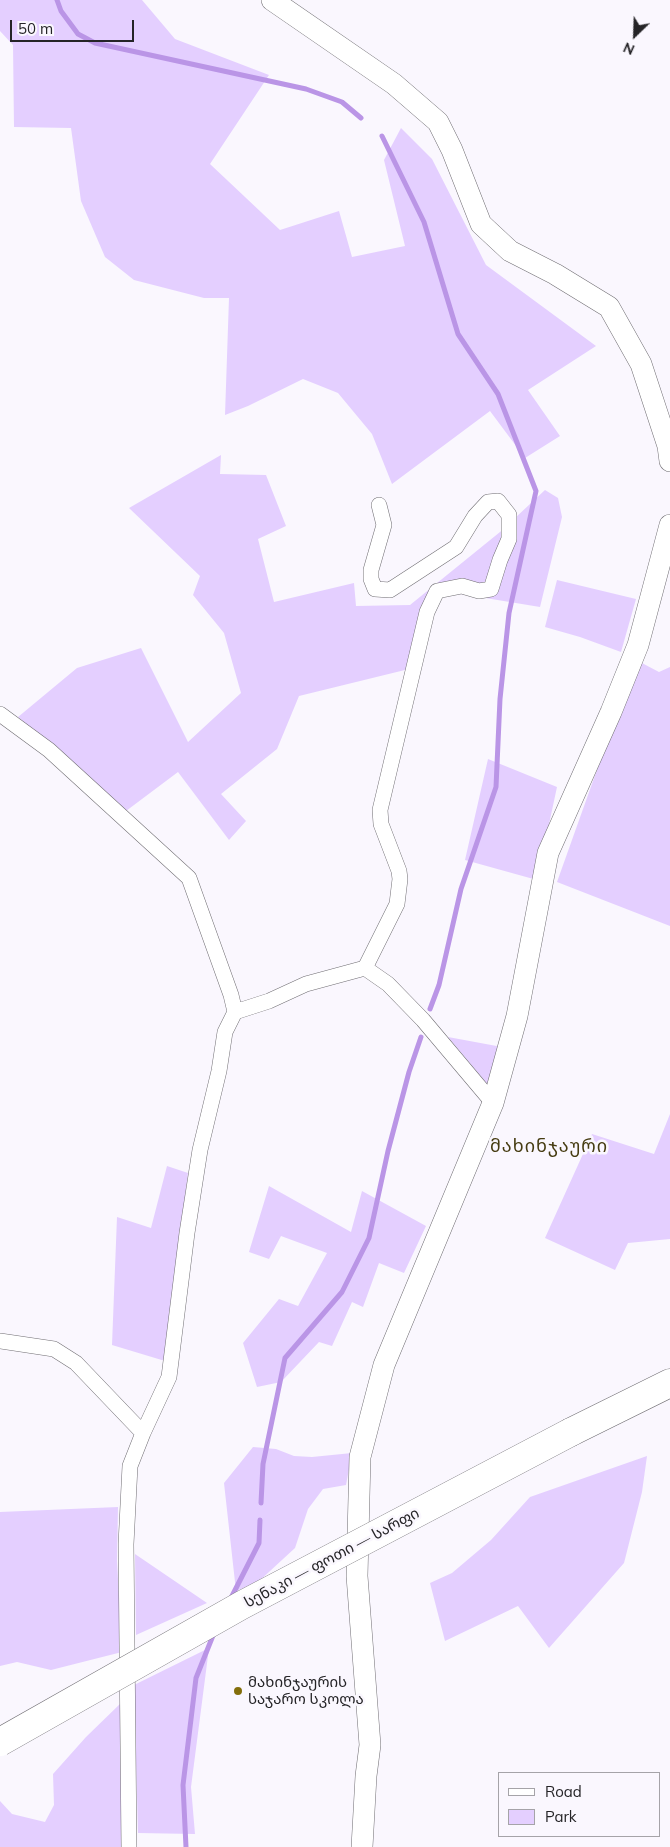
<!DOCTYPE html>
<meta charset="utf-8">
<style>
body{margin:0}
#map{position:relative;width:670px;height:1847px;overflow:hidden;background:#faf7fe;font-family:Mulish,sans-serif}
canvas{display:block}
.legend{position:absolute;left:498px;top:1772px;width:162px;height:65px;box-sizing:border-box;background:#faf7fe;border:1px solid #a5a3a8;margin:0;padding:6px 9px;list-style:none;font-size:15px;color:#252427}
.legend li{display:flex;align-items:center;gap:10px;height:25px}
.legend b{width:25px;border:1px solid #a5a3a8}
.north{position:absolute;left:610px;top:10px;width:50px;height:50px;-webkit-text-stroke:4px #faf7fe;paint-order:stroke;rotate:204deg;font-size:14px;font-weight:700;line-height:20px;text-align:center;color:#252427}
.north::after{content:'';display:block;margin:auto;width:18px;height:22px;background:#252427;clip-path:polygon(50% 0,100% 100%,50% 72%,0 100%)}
.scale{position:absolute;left:10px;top:20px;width:124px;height:22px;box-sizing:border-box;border:2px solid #252427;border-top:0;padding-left:6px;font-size:15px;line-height:18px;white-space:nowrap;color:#252427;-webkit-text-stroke:4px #faf7fe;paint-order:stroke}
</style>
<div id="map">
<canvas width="670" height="1847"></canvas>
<ul class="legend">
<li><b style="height:6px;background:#fff"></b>Road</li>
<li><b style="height:14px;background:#e4cfff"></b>Park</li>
</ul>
<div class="north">N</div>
<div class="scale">50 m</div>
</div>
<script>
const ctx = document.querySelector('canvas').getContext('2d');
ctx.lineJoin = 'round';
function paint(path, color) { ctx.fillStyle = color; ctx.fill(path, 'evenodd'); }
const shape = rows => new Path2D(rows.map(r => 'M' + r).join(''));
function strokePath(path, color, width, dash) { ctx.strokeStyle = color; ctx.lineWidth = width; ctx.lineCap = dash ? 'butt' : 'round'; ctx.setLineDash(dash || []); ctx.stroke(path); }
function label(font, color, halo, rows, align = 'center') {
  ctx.font = font + ' Mulish,"Noto Sans Georgian",sans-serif'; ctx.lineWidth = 5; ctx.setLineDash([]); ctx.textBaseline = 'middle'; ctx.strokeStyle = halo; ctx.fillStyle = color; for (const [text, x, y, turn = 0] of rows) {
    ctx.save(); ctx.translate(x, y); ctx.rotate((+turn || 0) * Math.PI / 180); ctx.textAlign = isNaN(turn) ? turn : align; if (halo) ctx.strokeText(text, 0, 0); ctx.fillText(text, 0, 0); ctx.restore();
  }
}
paint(shape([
 [0,0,142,0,175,39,269,75,210,164,280,230,339,211,352,257,405,246,384,160,401,128,432,159,486,265,596,346,528,390,560,436,525,458,490,411,392,484,372,434,338,393,303,379,248,406,225,415,229,298,204,298,134,280,105,257,81,201,71,128,14,127,13,45,0,31],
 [221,455,220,474,266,475,286,526,258,539,274,602,354,583,356,606,410,605,500,532,545,490,558,498,562,517,540,607,443,591,421,606,409,669,299,696,277,749,221,794,246,821,229,840,178,772,126,811,18,717,77,668,141,648,188,742,241,693,224,633,193,595,200,576,129,508],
 [557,580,636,599,621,652,580,637,545,627],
 [640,662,659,672,670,667,670,926,557,882,614,722],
 [488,759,557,787,537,880,465,860],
 [448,1037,502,1047,488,1085],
 [670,1114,670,1239,628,1243,615,1270,545,1238,592,1134,654,1154],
 [167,1166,188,1173,165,1361,112,1345,117,1217,151,1228],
 [269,1186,351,1232,362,1191,426,1226,404,1273,379,1263,363,1307,352,1302,332,1346,319,1342,281,1382,257,1387,243,1343,279,1299,298,1306,327,1253,281,1236,269,1259,249,1252],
 [253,1447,276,1449,294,1456,312,1457,352,1453,346,1485,323,1489,308,1509,295,1548,257,1583,236,1591,224,1483],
 [647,1456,642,1492,624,1563,549,1648,518,1606,445,1641,430,1583,452,1573,491,1540,530,1497],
 [118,1507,117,1561,122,1652,51,1670,17,1662,0,1666,0,1512],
 [135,1554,207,1603,136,1635],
 [209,1648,191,1787,195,1834,138,1833,134,1685],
 [122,1702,122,1847,0,1847,0,1801,12,1814,45,1822,54,1805,53,1774,86,1737]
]), '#e4cfff');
strokePath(shape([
 [57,0,61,11,78,34,95,43,306,89,342,102,361,118],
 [382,136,424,222,458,334,498,394,536,491,509,613,500,699,496,787,461,889,439,985,430,1009],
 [261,1503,263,1464,285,1358,342,1292,369,1238,388,1151,409,1072,421,1037],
 [231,1598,259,1543,260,1520],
 [186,1847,183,1785,196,1678,214,1633]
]), '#ba95e6', 5);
const street = shape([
 [0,714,49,750,189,878,231,995,235,1012],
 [365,968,388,984,423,1020,493,1103],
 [0,1341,54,1349,76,1363,143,1433],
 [129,1847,126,1544,130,1466,143,1433,169,1377,187,1233,200,1150,219,1071,225,1032,235,1012,269,1001,306,984,365,968,397,904,400,879,399,871,381,824,380,810,427,612,437,591,462,586,479,591,491,589,500,560,509,539,509,515,498,501,488,502,475,516,456,547,390,590,375,589,371,579,371,570,384,525,379,505]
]);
const secondary = shape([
 [272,0,394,84,438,122,452,150,481,224,510,251,555,274,609,307,641,364,668,446,670,461],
 [362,1847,366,1776,370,1745,357,1576,360,1457,384,1365,493,1103,517,1016,548,853,611,712,638,645,670,525]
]);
const highway = shape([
 [571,1432,670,1383]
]);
strokePath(street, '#706e73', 16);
strokePath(secondary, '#706e73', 22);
strokePath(highway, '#706e73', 29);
strokePath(street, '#fff', 15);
strokePath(secondary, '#fff', 21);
strokePath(highway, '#fff', 28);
const highwayBridge = shape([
 [0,1742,242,1605,571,1432]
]);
strokePath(highwayBridge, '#706e73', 29, []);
strokePath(highwayBridge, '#fff', 28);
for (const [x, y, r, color] of [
 [238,1691,5,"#836e0b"]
]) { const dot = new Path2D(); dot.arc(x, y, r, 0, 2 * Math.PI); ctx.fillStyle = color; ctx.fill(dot); strokePath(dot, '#faf7fe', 2); }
label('15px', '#252427', '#faf7fe', [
 ["სენაკი — ფოთი — სარფი",332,1558,-28]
]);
label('15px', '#252427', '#faf7fe', [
 ["მახინჯაურის",248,1682],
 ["საჯარო სკოლა",248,1699]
], 'left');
ctx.letterSpacing = '1px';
label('18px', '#463c12', '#faf7fe', [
 ["მახინჯაური",549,1147]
]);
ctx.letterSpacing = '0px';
</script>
